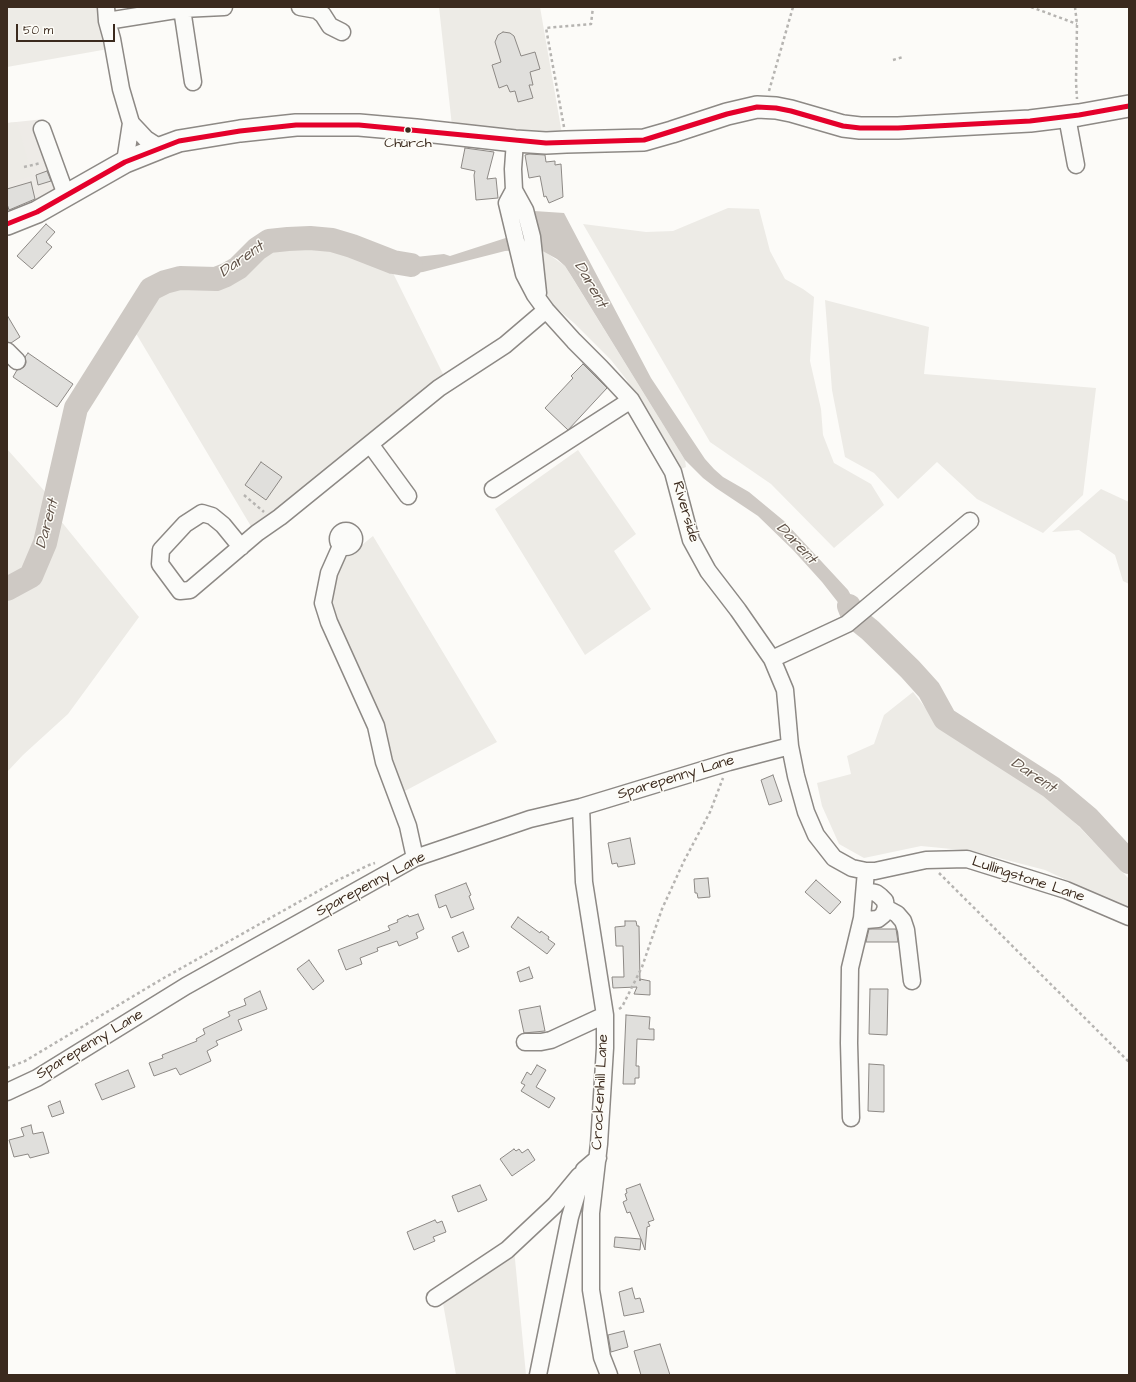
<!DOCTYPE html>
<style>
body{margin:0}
#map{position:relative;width:1136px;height:1382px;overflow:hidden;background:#fcfbf8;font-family:"Architects Daughter",sans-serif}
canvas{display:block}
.frame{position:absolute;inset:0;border:8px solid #3b2a1e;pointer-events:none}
.scale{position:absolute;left:16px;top:24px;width:99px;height:18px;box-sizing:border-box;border:2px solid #3b2a1e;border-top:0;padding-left:5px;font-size:12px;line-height:14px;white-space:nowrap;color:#3b2a1e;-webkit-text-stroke:3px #fdfcf7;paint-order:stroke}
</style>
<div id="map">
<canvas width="1136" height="1382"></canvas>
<div class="frame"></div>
<div class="scale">50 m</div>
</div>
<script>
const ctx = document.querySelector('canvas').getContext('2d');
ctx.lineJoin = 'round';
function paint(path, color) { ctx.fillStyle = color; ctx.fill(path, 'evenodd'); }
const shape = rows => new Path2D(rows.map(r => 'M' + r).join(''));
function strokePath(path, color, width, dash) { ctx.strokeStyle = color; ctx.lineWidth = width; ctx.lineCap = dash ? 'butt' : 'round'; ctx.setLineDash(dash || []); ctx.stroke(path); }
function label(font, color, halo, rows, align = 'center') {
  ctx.font = font + ' "Architects Daughter",sans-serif'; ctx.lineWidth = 3; ctx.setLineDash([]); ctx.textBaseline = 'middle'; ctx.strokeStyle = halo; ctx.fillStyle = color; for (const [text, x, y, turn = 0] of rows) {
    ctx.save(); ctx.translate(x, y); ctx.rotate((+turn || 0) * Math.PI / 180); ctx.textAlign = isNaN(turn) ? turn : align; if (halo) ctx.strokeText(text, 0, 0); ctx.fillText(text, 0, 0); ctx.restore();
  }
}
paint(shape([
 [44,119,67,188,36,204,7,211,7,123]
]), '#eeebe7');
paint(shape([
 [7,7,103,7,108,49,7,67],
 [439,7,540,7,562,134,452,126],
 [17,122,32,176,7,183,7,123],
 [728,208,759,209,770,251,785,279,803,289,814,297,810,361,821,409,823,435,834,463,871,484,884,505,834,548,771,484,710,442,583,224,646,232,673,231],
 [306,245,333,247,362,253,392,271,444,376,282,508,252,528,131,325,153,293,179,283,216,284,239,273,269,247],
 [536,249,539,249,544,251,565,266,685,460,686,467,679,470,626,379,611,360,574,323,547,300],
 [825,300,929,327,924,374,1096,388,1083,495,1043,533,977,499,937,462,898,499,874,473,845,457,832,390],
 [7,449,48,495,39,543,27,573,7,583],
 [578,450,636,534,614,551,651,609,585,655,495,509],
 [1101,489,1129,502,1129,584,1123,581,1115,555,1079,530,1052,532],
 [56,515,139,617,68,714,23,755,7,772,7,594,33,581,50,543],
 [373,536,497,742,403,792,388,745,330,617,328,588,337,565],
 [913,692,942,729,1046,792,1129,879,1129,909,1045,870,972,851,921,846,864,858,839,844,822,806,817,783,851,774,847,756,874,744,884,715],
 [513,1238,526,1375,456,1375,440,1287]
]), '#edebe6');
paint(shape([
 [526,201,534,211,564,213,651,378,705,459,714,469,723,477,749,492,784,521,848,590,854,601,856,609,862,617,875,627,865,634,854,625,847,619,844,610,822,582,793,550,758,516,716,488,703,478,685,460,572,277,565,266,557,259,539,249,505,251,423,272,415,273,402,271,377,265,384,249,406,258,444,254,450,256,515,235,518,216]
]), '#cec9c4');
strokePath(shape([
 [7,589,31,576,45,543,76,408,151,289,165,282,180,278,216,279,226,275,238,268,257,249,269,241,288,239,310,238,332,240,352,246,393,262,411,265],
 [849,606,851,611,860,622,870,630,910,669,929,690,945,719,1051,787,1088,818,1129,862]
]), '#cec9c4', 24);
const building = shape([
 [503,32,510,33,514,36,521,56,535,52,540,69,530,72,533,85,529,85,533,98,518,102,515,91,510,92,507,85,499,88,492,65,501,62,495,42,498,35,503,32],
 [465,148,494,152,487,179,496,178,498,198,476,200,474,175,475,171,461,168,465,148],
 [529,154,545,155,546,162,555,161,555,165,561,164,563,197,549,203,546,196,544,197,540,176,529,178,525,155,529,154],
 [47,171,51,181,38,185,36,175,47,171],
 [31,182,35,199,9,210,7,204,7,189,31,182],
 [46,224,55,232,46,242,52,247,32,269,17,256,46,224],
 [7,315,20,337,11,343,7,342,7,315],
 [28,353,73,384,57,407,13,377,17,370,24,367,26,363,25,357,28,353],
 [583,364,607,388,568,430,545,408,573,378,571,376,583,364],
 [261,462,282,477,266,500,245,485,261,462],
 [773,775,782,801,769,805,761,780,773,775],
 [630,838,635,864,618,867,617,863,612,864,608,843,630,838],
 [708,878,710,897,698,898,697,893,695,893,694,879,708,878],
 [816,880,841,902,830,914,805,892,816,880],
 [466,883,471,895,469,896,474,909,451,918,446,905,439,908,435,895,466,883],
 [418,914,424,929,416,933,418,938,399,946,397,941,377,948,378,951,360,958,362,964,346,970,338,950,390,930,388,926,398,922,397,920,408,915,409,917,418,914],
 [518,917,540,933,541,931,549,937,548,939,555,944,547,954,511,927,518,917],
 [625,921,636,921,637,926,639,926,640,981,640,979,650,981,650,995,634,994,637,987,613,988,612,977,624,977,623,946,616,946,615,927,625,926,625,921],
 [869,929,896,929,898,942,866,942,869,929],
 [463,932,469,947,458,952,452,937,463,932],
 [309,960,324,981,313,990,297,969,309,960],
 [529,967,533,978,520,982,517,972,529,967],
 [870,989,888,989,887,1035,869,1034,870,989],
 [260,991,267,1009,238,1020,242,1030,216,1041,218,1045,207,1051,211,1061,180,1075,176,1068,154,1076,149,1063,163,1058,162,1055,197,1041,196,1039,205,1034,203,1029,230,1016,228,1012,246,1005,244,999,260,991],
 [540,1006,545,1031,524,1033,519,1010,540,1006],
 [626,1015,650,1017,649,1029,654,1029,654,1040,637,1039,636,1066,639,1066,639,1078,635,1078,635,1084,623,1084,626,1015],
 [869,1064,884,1065,884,1112,868,1111,869,1064],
 [537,1065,546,1070,536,1087,555,1098,549,1108,521,1091,525,1085,521,1083,527,1072,531,1075,537,1065],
 [128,1070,135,1087,102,1100,95,1084,128,1070],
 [60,1101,64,1113,52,1117,48,1106,60,1101],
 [31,1125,33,1134,43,1132,49,1153,30,1158,28,1154,14,1157,9,1140,24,1136,21,1128,31,1125],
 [514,1149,516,1151,519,1149,522,1153,528,1149,535,1160,512,1176,500,1159,514,1149],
 [640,1184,654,1220,648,1222,650,1226,647,1227,645,1250,641,1239,640,1250,614,1247,615,1237,641,1239,630,1212,627,1213,623,1202,627,1200,625,1194,627,1193,626,1189,640,1184],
 [480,1185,487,1200,458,1212,452,1196,480,1185],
 [435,1220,437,1223,442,1221,446,1232,433,1237,435,1241,414,1250,407,1232,435,1220],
 [632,1288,635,1299,640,1298,644,1312,624,1316,619,1292,632,1288],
 [624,1331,628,1347,611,1352,608,1335,624,1331],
 [660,1344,670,1375,641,1375,634,1351,660,1344]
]);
paint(building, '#e0dfdc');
strokePath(building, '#8d8985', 1);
const minor = shape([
 [106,7,107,21,112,39,121,89,131,123,146,139,160,148],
 [300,7,317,10,323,15,330,26,342,32],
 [182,9,193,82],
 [107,21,182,9,224,7],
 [1067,117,1076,165],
 [42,129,66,195],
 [515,141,513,169,514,190,525,210,532,237,538,293],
 [125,162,131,123],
 [514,190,507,203,524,274,535,295,546,310,574,341,601,368,631,400,673,472,691,540,708,571,738,610,772,659,785,690,790,746,796,776,806,812,816,835,834,858,852,868,866,871,875,871,926,860,967,859,1066,890,1129,917],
 [7,351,17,361],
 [370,444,408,496],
 [493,489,631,400],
 '338 539a8 8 0 1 1 16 0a8 8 0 1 1-16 0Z',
 [341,546,329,573,323,603,329,622,376,726,384,762,408,826,415,858],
 [241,547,223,525,212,516,202,513,185,524,161,550,160,564,180,591,190,590,257,533,280,517,439,388,505,345,546,310],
 [772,659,847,624,970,521],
 [581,807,584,882,605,1015,605,1048,599,1144,591,1213,591,1290,602,1357,609,1375],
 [886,908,897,914,903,921,906,930,912,981],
 [862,918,866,920,878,919,883,915,886,908,885,901,880,896,876,893,871,892,865,894],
 [525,1042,541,1042,551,1040,605,1015],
 [7,1092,37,1078,186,986,415,858,530,819,581,807,729,762,790,746],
 [851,1118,849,1043,850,968,862,918,866,871],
 [435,1298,507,1250,555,1205,579,1176],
 [538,1375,570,1217,584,1170,598,1158]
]);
const major = shape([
 [7,224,37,212,125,162,160,148,179,141,240,131,296,125,359,125,416,130,515,141,546,143,566,142,644,140,672,132,727,114,757,107,776,108,791,111,843,126,860,128,898,128,1030,121,1079,115,1129,106]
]);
strokePath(minor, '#8d8985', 19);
strokePath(major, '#8d8985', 24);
strokePath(shape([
 [1031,7,1077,24],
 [1075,7,1077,24,1076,82,1077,99],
 [893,60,903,57],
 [769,91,793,7],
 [564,127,546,28,591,24,593,7],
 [24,167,41,163],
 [244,495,264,512],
 [939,873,1129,1062],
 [619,1009,622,1007,642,967,662,909,684,861,710,812,723,778],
 [7,1068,25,1061,162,979,336,881,369,865,375,863]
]), '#b6b4b1', 2.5, [3, 3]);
strokePath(minor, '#fbfbf9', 16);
strokePath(major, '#fbfbf9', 21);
strokePath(shape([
 [7,224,37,212,125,162,179,141,240,131,296,125,359,125,546,143,644,140,727,114,757,107,776,108,791,111,843,126,860,128,898,128,1030,121,1079,115,1129,106]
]), '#e4002b', 5);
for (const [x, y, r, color] of [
 [408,130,3.5,"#3b2a1e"]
]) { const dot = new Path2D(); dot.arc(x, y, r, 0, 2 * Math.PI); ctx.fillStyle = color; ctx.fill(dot); strokePath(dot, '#fdfcf7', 1.5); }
label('14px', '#3b2a1e', '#fdfcf7', [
 ["Church",408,144]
]);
label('15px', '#3b2a1e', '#fdfcf7', [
 ["Riverside",685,512,74],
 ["Sparepenny Lane",676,778,-17],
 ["Lullingstone Lane",1028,880,18],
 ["Sparepenny Lane",371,885,-28],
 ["Sparepenny Lane",90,1045,-31],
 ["Crockenhill Lane",601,1092,-87]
]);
label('italic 16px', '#615349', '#fdfcf7', [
 ["Darent",242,260,-35],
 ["Darent",590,285,60],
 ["Darent",48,524,-75],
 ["Darent",796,544,46],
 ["Darent",1033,776,34]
]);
</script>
